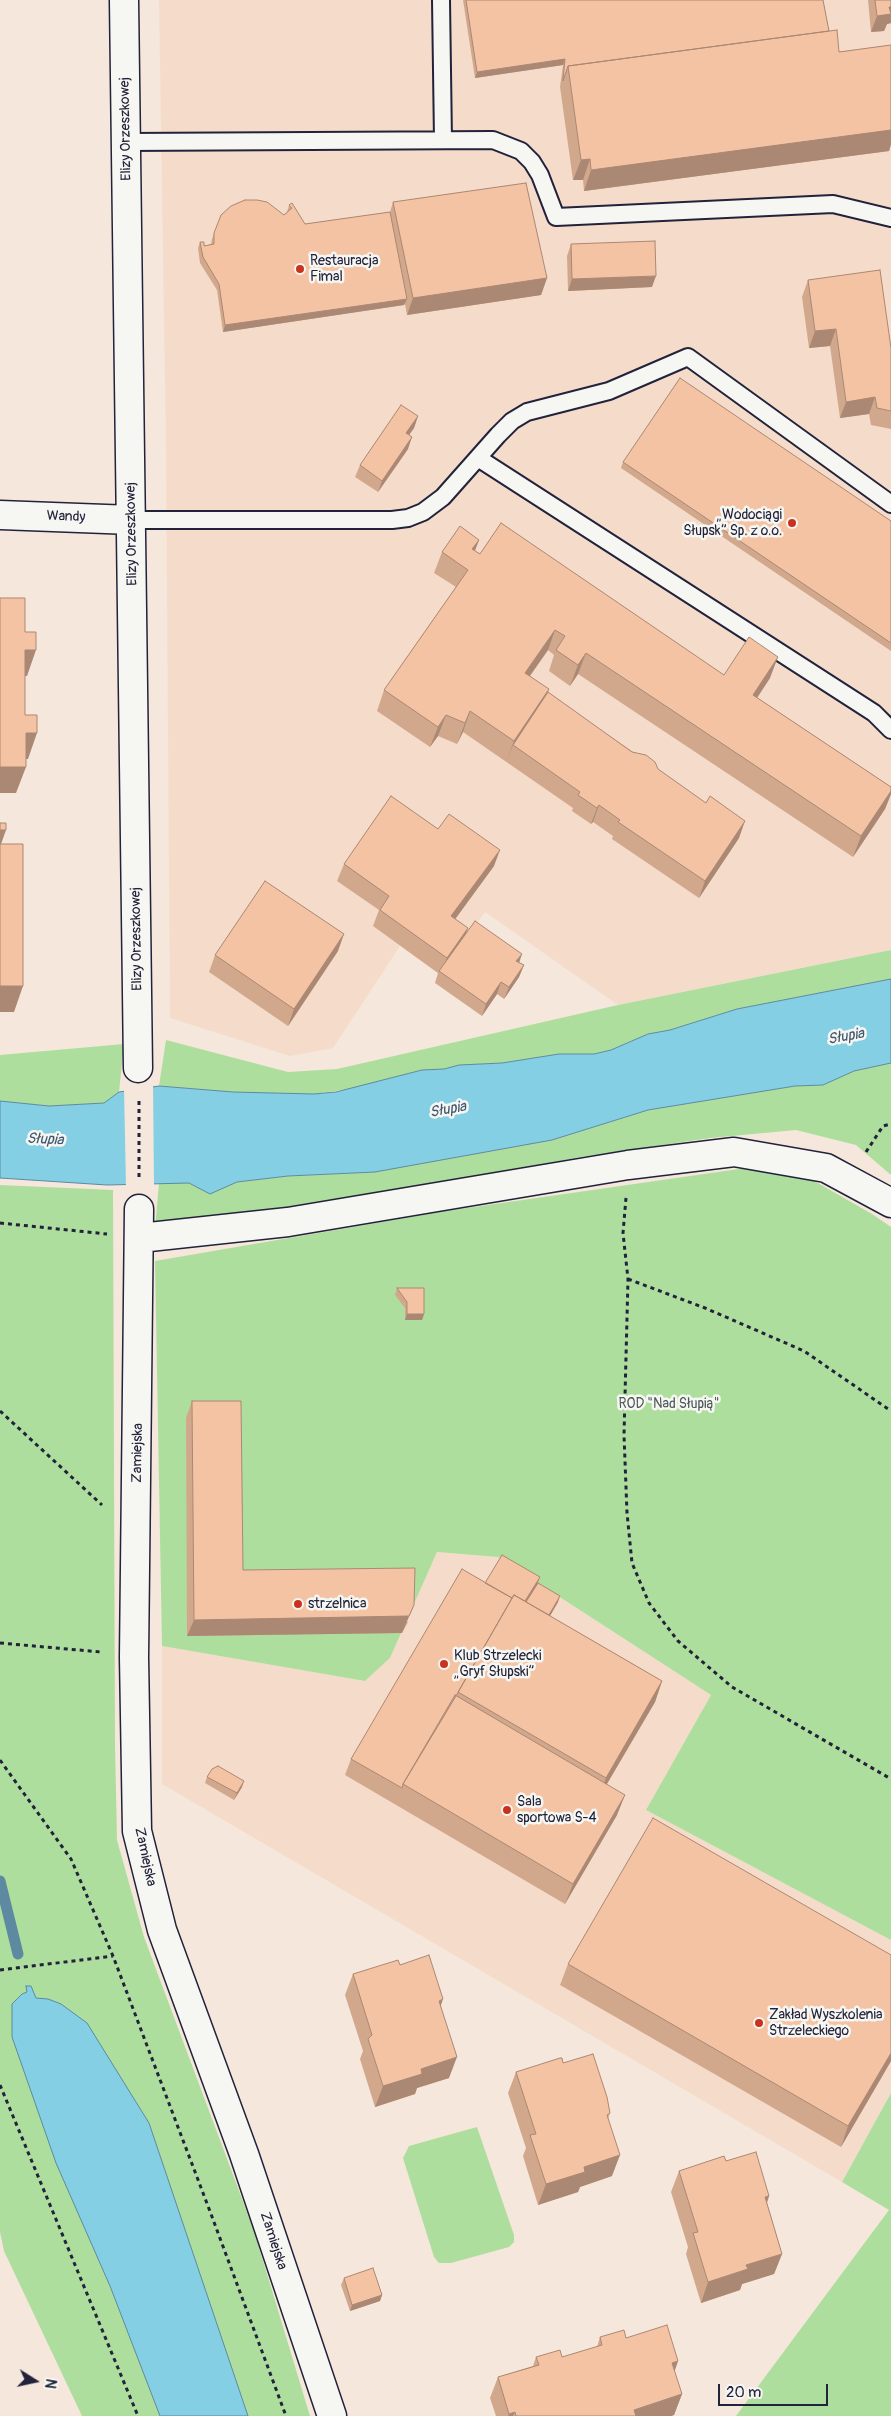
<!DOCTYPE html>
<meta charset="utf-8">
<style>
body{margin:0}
#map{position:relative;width:891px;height:2416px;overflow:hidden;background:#f5e7db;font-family:Pangolin,sans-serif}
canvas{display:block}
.north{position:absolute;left:10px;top:2356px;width:50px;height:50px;-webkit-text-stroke:4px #f6f6f2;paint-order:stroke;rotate:100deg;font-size:14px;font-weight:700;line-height:20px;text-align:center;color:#22223b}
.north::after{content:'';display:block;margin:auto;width:18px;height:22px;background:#22223b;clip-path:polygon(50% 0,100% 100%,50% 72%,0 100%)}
.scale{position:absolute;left:718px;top:2384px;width:110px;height:22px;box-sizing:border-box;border:2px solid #22223b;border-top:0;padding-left:6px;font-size:15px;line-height:18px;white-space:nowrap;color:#22223b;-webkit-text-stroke:4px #f6f6f2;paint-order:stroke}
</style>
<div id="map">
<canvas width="891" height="2416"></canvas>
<div class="north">N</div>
<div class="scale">20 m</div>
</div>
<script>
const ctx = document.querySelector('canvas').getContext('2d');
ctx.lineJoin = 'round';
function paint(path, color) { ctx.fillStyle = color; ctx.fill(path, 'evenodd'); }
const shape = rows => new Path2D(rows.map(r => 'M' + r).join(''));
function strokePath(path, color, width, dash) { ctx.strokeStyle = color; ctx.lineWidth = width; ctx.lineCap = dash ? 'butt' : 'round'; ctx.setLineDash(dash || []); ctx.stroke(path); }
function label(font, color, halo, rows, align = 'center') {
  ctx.font = font + ' Pangolin,sans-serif'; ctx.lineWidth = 5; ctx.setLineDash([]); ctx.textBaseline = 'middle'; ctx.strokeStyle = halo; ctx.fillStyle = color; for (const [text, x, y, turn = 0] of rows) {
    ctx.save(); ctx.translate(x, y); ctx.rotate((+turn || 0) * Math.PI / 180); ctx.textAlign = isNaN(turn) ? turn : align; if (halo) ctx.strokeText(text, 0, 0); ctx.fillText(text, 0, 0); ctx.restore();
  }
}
paint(shape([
 [159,0,891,0,891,950,618,1005,485,912,440,975,400,946,333,1048,290,1056,170,1018,166,446],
 [437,1552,498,1557,711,1695,646,1810,891,1940,891,2093,842,2182,162,1784,162,1646,365,1681,390,1658]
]), '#f5dcca');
paint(shape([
 [891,950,891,979,737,1009,670,1030,648,1034,611,1050,594,1054,559,1054,502,1063,459,1065,444,1069,422,1070,356,1088,314,1094,233,1092,159,1086,166,1040,288,1072,337,1069,618,1005],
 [124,1044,119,1092,104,1103,49,1106,0,1101,0,1055],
 [891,1063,891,1175,856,1145,796,1130,710,1138,575,1158,357,1201,155,1229,159,1183,189,1183,210,1193,237,1182,288,1176,375,1172,552,1140,648,1110,795,1086,823,1085,854,1071],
 [746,1168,809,1178,872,1214,891,1227,891,1940,646,1810,711,1695,498,1557,437,1552,390,1658,365,1681,162,1646,155,1261,446,1211],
 [0,1185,113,1190,115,1745,117,1840,144,1937,254,2231,310,2416,82,2416,4,2251,0,2232],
 [891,2093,891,2416,736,2416,889,2210,842,2182],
 [477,2127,514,2235,514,2242,509,2247,451,2263,439,2263,434,2257,403,2158,409,2146]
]), '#aede9d');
const water = shape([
 [891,979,891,1063,854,1071,823,1085,795,1086,648,1110,552,1140,375,1172,288,1176,237,1182,210,1194,189,1183,107,1185,0,1178,0,1101,49,1106,104,1103,119,1092,159,1086,233,1092,314,1094,336,1092,422,1070,444,1069,459,1065,502,1063,559,1054,594,1054,611,1050,648,1034,670,1030,737,1009,891,979],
 [26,1986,31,1986,36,1998,48,1999,61,2004,87,2023,149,2123,248,2416,160,2416,110,2286,56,2163,12,2037,12,2004,22,1994,27,1992,26,1986]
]);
paint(water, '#84cfe4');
strokePath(water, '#5d8aa0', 1);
paint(shape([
 [153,1084,154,1185,126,1187,124,1088]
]), '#f5e7db');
strokePath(shape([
 [0,1881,18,1954]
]), '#5d8aa0', 11);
const service = shape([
 [441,0,443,140],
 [126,142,493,140,521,151,532,162,540,175,556,217,833,204,891,218],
 [478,458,874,713,891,730],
 [132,520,392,520,408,518,423,512,443,497,498,435,512,421,527,412,609,391,688,357,891,504]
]);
const minor = shape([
 [124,0,138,1068],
 [0,515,132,520],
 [139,1209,134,1657,137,1831,162,1930,244,2154,332,2416],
 [140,1238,288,1222,628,1165,734,1152,826,1168,891,1203]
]);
strokePath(service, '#22223b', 20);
strokePath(minor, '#22223b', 31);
strokePath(shape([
 [139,1101,139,1177],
 [866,1152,883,1126,891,1124],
 [626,1198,623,1233,628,1279,624,1435,627,1513,632,1563,649,1603,678,1641,732,1687,891,1779],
 [0,1223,107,1234],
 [628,1279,705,1308,804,1351,891,1411],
 [0,1411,102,1505],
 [0,1643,101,1652],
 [0,1760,71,1859,113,1956,211,2214,286,2416],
 [0,1970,113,1956],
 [0,2085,138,2416]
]), '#22223b', 3, [4, 4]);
strokePath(service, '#f6f6f2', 16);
strokePath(minor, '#f6f6f2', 28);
paint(shape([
 [463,0,823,0,829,31,839,52,891,45,891,144,889,151,584,191,583,180,573,180,560,87,563,65,475,78],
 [868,0,891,0,891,23,887,24,884,31,871,32],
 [393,202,547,278,541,295,407,315,405,304,404,305,223,332,217,290,200,263,198,248,200,242,204,246,211,244,212,239,214,233,284,215,287,212,289,205,305,224,390,212],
 [571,244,652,287,568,291,567,256],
 [808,280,891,348,891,429,871,425,869,414,840,418,830,346,809,348,802,297],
 [418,416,414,428,409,435,408,449,378,492,355,477,360,465],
 [623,462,891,521,891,651,621,468],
 [479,540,475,551,480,554,724,675,770,678,757,698,891,787,891,794,885,809,853,857,578,674,570,686,549,671,554,655,548,650,530,676,547,693,658,769,739,838,699,898,612,839,613,836,593,822,591,824,572,811,573,808,463,732,457,744,438,736,430,747,377,711,384,690,456,587,434,573,442,552],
 [438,829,494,866,455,919,468,928,466,933,524,965,519,977,504,999,497,994,482,1016,435,983,438,973,373,926,379,910,337,881,344,864],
 [338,951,288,1026,209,972,215,955],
 [397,1288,424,1314,422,1320,405,1320,405,1308,395,1295],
 [192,1401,243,1570,408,1622,402,1633,187,1636,186,1418],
 [485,1583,538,1583,558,1602,550,1616,662,1681,655,1702,607,1784,617,1815,565,1904,345,1775,351,1759],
 [207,1777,242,1787,234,1800,205,1783],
 [568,1964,891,2061,841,2147,560,1985],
 [400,1965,441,2007,449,2078,417,2088,415,2094,375,2107,360,2059,363,2051,345,1995,353,1974],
 [563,2063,610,2113,608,2119,612,2176,580,2187,578,2192,538,2205,523,2156,526,2148,508,2093,516,2072],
 [726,2161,769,2196,767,2203,782,2254,774,2274,742,2284,740,2290,701,2303,686,2254,688,2247,671,2192,679,2171],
 [344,2278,382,2295,380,2301,350,2311,341,2285],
 [600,2337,626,2338,678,2361,674,2371,682,2394,674,2415,671,2416,496,2416,490,2398,498,2377,533,2366,536,2357,562,2357,597,2347]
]), '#d2a88d');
paint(shape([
 [889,7,891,7,891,23,887,24,884,31,871,32,877,16],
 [565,59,563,65,475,78,477,72],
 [891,125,891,144,889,151,584,191,591,170],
 [590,159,583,180,573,180,581,160],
 [656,276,652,287,568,291,572,279],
 [547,278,541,295,407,315,413,298],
 [407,299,404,305,223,332,225,325],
 [836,329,830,346,809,348,815,331],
 [875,397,869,414,840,418,846,402],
 [418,416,414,428,402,445,406,433],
 [412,437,408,449,378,492,382,481],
 [479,540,471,560,465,570,472,549],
 [555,630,548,650,517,694,525,673],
 [25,650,36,650,27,676,15,676],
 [586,653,578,674,570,686,578,665],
 [778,657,770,678,745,716,753,695],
 [549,689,541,710,513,745,506,762,514,741],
 [470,711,463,732,457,744,465,723],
 [446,715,438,736,430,747,438,727],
 [26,733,37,733,28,759,16,759],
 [0,767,26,767,16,793,0,793],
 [891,791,891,794,885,809,853,857,861,836],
 [599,805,593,822,591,824,597,808],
 [745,821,739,838,699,898,705,881],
 [0,830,6,830,0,847],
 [500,850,494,866,445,933,451,916],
 [468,928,462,945,441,972,447,958],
 [344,934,338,951,288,1026,294,1009],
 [522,954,518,966,516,961],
 [524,965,519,977,504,999,509,987],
 [501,982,497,994,482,1016,486,1004],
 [0,986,23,986,14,1012,0,1012],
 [407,1314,424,1314,422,1320,405,1320],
 [540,1577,535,1589,520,1609],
 [560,1596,558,1602,539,1635,541,1628],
 [414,1605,402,1633,187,1636,194,1620],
 [662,1681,655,1702,598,1799,606,1778],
 [244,1781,242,1787,234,1800,237,1793],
 [625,1795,617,1815,565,1904,573,1884],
 [443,1999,436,2020,439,2001],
 [891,2053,891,2061,841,2147,848,2126],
 [457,2057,449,2078,417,2088,415,2094,375,2107,383,2086,421,2069],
 [620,2155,612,2176,580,2187,578,2192,538,2205,546,2184,584,2167],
 [769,2196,762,2217,765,2197],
 [782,2254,774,2274,742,2284,740,2290,701,2303,708,2282,746,2265],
 [382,2295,380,2301,350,2311,352,2305],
 [678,2361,671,2382,672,2363],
 [682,2394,674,2415,671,2416,631,2416,634,2410],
 [515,2412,513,2416,508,2416,509,2414]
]), '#ab8873');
const building = shape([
 [466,0,823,0,829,31,568,66,563,81,565,59,477,72,466,0],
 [875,0,891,0,891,7,889,7,891,14,877,16,875,0],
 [837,30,839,52,891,45,891,130,591,170,590,159,581,160,568,66,837,30],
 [526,183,547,278,413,298,393,202,526,183],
 [245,200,257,200,267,202,284,215,292,208,289,205,292,203,305,224,390,212,407,299,225,325,219,284,203,257,200,242,204,242,204,246,214,244,214,233,221,215,231,206,245,200],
 [655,241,656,276,572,279,571,244,655,241],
 [880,270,891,348,891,411,877,408,875,397,846,402,836,329,815,331,808,280,880,270],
 [680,378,891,521,891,643,623,462,680,378],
 [401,405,418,416,406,433,412,437,382,481,360,465,401,405],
 [501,523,724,675,749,637,778,657,753,695,891,787,891,791,861,836,586,653,578,665,556,650,565,636,555,630,525,673,549,689,514,741,470,711,465,723,446,715,438,727,384,690,468,570,442,552,460,526,479,540,472,549,480,554,501,523],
 [0,598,25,598,25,632,36,632,36,650,25,650,25,715,37,715,37,733,26,733,26,767,0,767,0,598],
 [548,692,632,752,646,755,655,762,658,769,706,803,710,796,745,821,705,881,618,822,620,820,599,805,597,808,578,795,580,792,513,745,548,692],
 [391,796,438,829,449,814,500,850,451,916,468,928,447,958,380,910,389,896,344,864,391,796],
 [0,823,6,823,6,830,0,830,0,823],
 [0,844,23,844,23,986,0,986,0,844],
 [265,881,344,934,294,1009,215,955,265,881],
 [475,921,522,954,516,961,524,965,509,987,501,982,486,1004,439,971,475,921],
 [397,1288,424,1288,424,1314,407,1314,407,1302,397,1288],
 [192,1401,241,1401,243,1570,415,1568,414,1605,409,1616,194,1620,192,1401],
 [502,1555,540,1577,525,1601,514,1595,512,1598,485,1583,502,1555],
 [462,1569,512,1598,456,1696,403,1784,402,1788,351,1759,462,1569],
 [538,1583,560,1596,549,1615,526,1602,538,1583],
 [514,1595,662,1681,606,1778,458,1692,514,1595],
 [455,1695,625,1795,573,1884,403,1784,455,1695],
 [218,1766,244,1781,237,1793,207,1777,212,1769,218,1766],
 [653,1818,891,1955,891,2053,848,2126,568,1964,653,1818],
 [429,1955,443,1999,439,2001,457,2057,421,2069,422,2074,383,2086,368,2039,372,2035,353,1974,398,1960,400,1965,429,1955],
 [593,2054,607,2097,610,2113,607,2115,620,2155,584,2167,585,2172,546,2184,530,2135,536,2134,516,2072,560,2058,562,2058,563,2063,593,2054],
 [756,2152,769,2196,765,2197,782,2254,746,2265,748,2269,708,2282,693,2233,698,2232,679,2171,724,2156,726,2161,756,2152],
 [373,2268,382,2295,352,2305,344,2278,373,2268],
 [667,2325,678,2361,672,2363,682,2394,634,2410,636,2416,516,2416,515,2412,509,2414,498,2377,539,2365,536,2357,560,2350,562,2357,602,2345,600,2337,624,2330,626,2338,667,2325]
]);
paint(building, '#f4c3a4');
strokePath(building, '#ab8873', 1);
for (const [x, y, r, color] of [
 [300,269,5,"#c8321e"],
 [792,523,5,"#c8321e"],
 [298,1604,5,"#c8321e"],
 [444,1664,5,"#c8321e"],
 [507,1810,5,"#c8321e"],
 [759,2023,5,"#c8321e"]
]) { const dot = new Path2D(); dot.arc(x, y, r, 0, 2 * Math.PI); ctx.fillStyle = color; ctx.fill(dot); strokePath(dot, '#f6f6f2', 2); }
label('14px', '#22223b', '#f6f6f2', [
 ["Elizy Orzeszkowej",126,129,-91],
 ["Wandy",66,517,2],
 ["Elizy Orzeszkowej",132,534,-91],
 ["Elizy Orzeszkowej",137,939,-91],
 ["Zamiejska",138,1453,-89],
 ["Zamiejska",145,1857,78],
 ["Zamiejska",273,2241,72]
]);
label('14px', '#22223b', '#f6f6f2', [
 ["Restauracja",310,261],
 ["Fimal",310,277],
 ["„Wodociągi",782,515,"right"],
 ["Słupsk” Sp. z o.o.",782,531,"right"],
 ["strzelnica",308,1604],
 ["Klub Strzelecki",454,1656],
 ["„Gryf Słupski”",454,1672],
 ["Sala",517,1802],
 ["sportowa S-4",517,1818],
 ["Zakład Wyszkolenia",769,2015],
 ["Strzeleckiego",769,2031]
], 'left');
label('14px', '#4c5a58', '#f6f6f2', [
 ["ROD \"Nad Słupią\"",669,1404]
]);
label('italic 15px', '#3f566e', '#f6f6f2', [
 ["Słupia",846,1037,-10],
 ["Słupia",448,1110,-10],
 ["Słupia",45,1140,3]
]);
</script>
